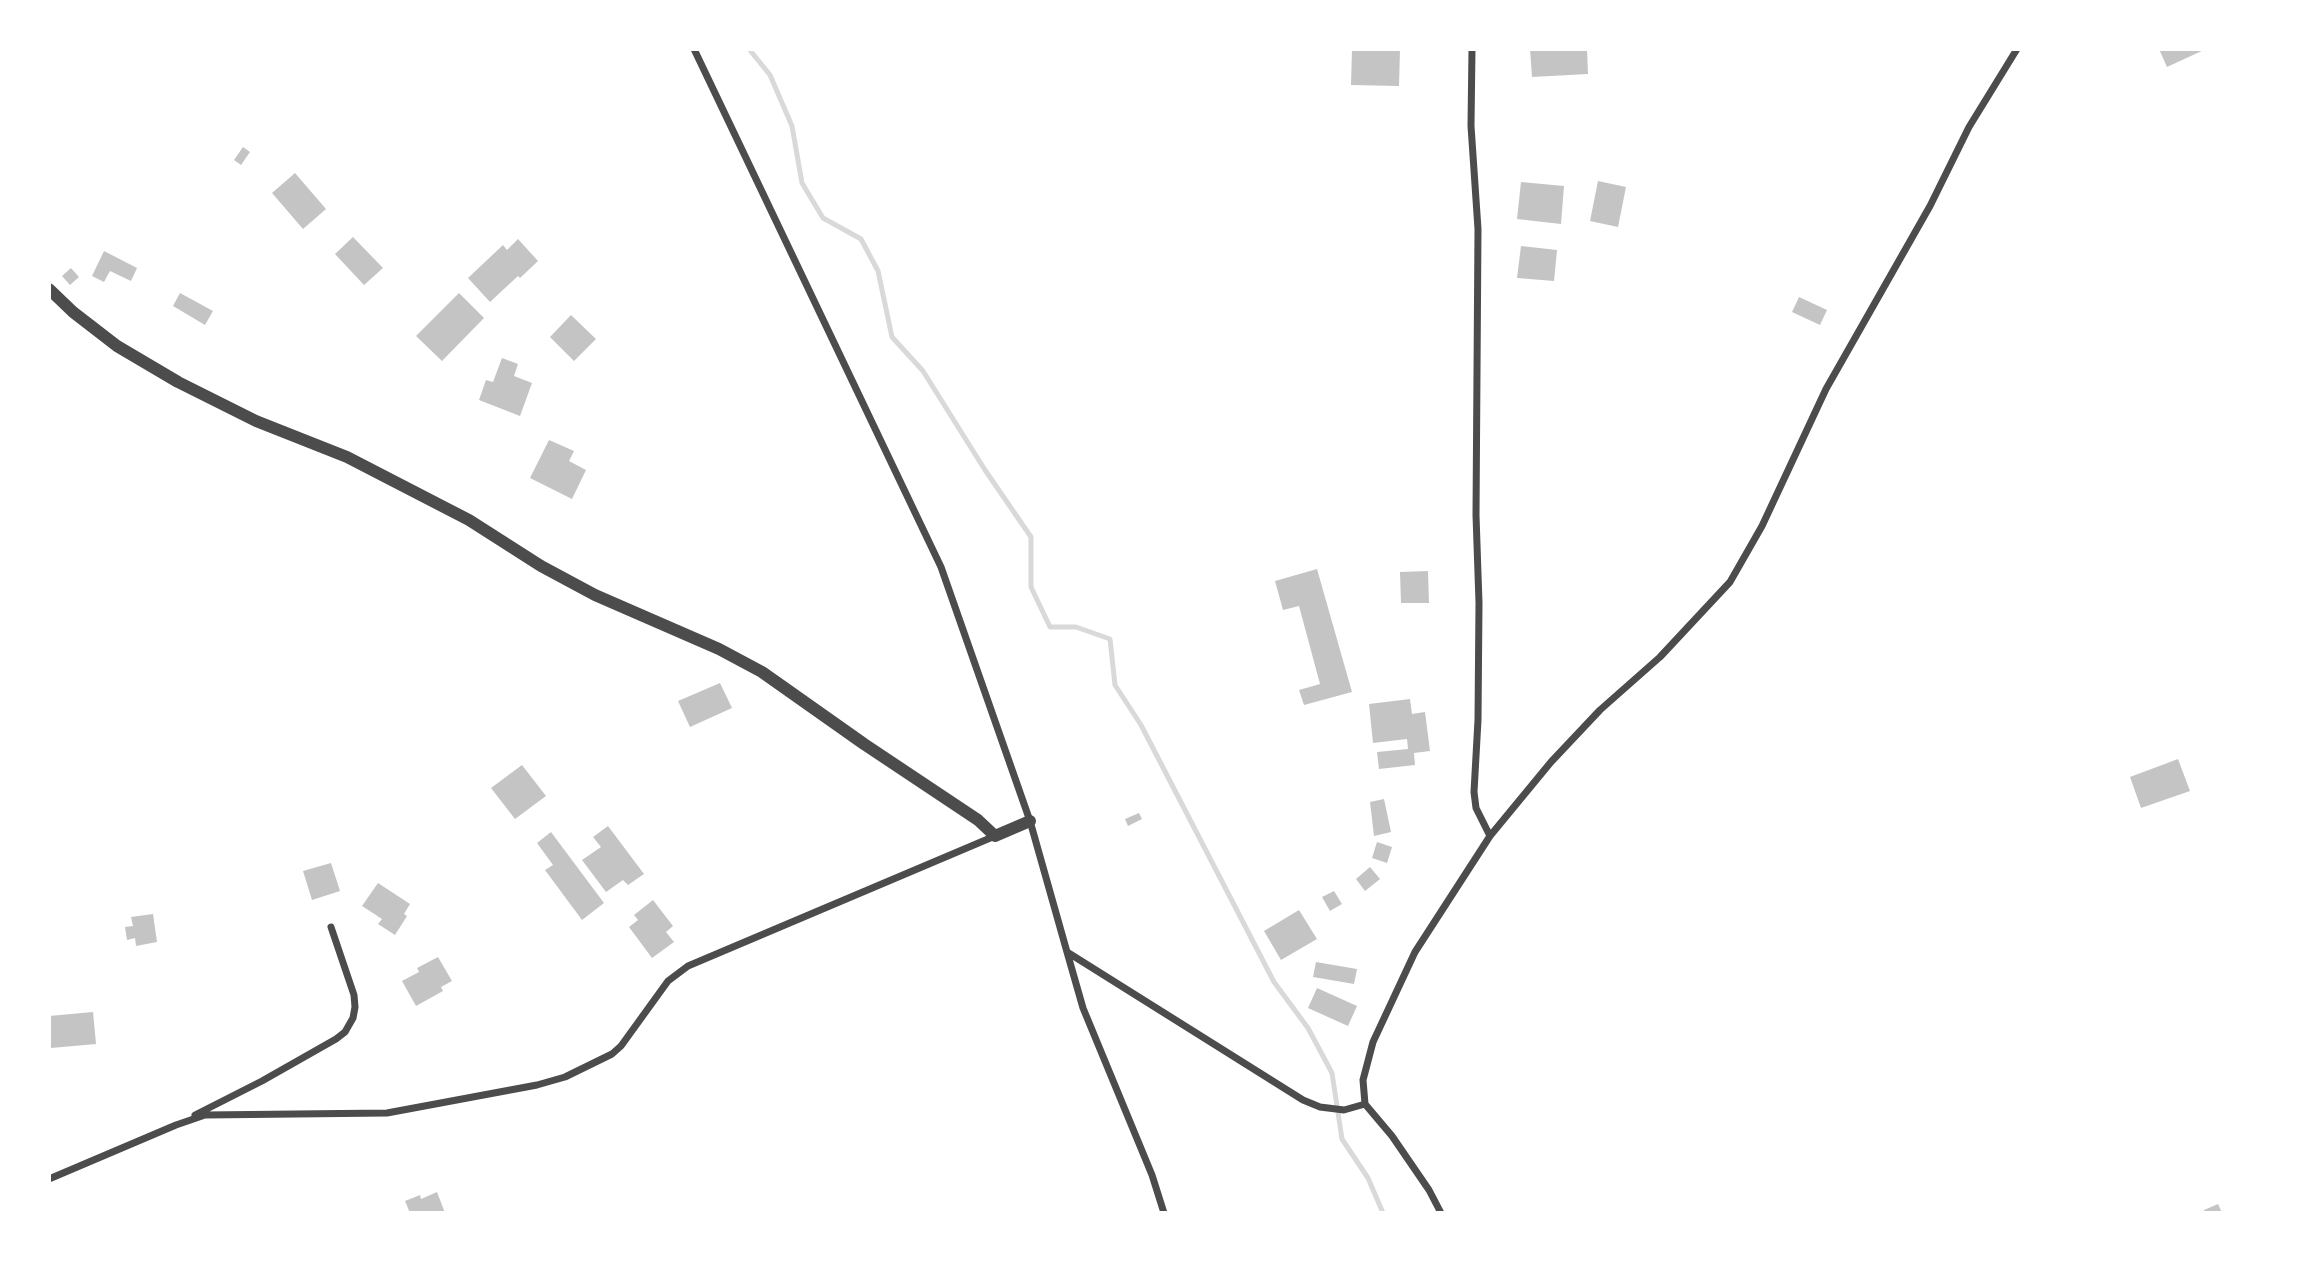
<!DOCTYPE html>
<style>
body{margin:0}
#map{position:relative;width:2304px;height:1262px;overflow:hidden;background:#fff;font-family:Signika,sans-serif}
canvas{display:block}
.frame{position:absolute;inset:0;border:51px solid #fff;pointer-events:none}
</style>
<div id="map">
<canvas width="2304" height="1262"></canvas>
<div class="frame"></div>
</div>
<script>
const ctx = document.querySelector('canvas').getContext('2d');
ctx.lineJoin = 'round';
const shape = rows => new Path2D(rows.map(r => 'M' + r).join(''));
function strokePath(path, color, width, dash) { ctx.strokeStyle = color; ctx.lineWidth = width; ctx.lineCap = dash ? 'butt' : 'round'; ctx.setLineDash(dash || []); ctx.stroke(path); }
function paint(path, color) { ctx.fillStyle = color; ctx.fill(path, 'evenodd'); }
strokePath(shape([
 [749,49,770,75,792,126,802,183,823,218,861,239,878,271,892,337,923,371,985,470,1031,537,1031,587,1050,627,1076,627,1110,639,1115,685,1141,725,1274,982,1308,1028,1332,1073,1342,1139,1368,1178,1383,1213]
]), '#d9d9d9', 5);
paint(shape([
 [1352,49,1400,49,1399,86,1351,85],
 [1530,49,1587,49,1588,74,1532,77],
 [2159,49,2206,49,2167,67],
 [243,147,250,152,241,165,234,160],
 [295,173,326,209,303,229,272,193],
 [1598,181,1626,187,1618,227,1590,221],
 [1521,182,1564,186,1561,224,1517,219],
 [353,237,383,268,364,285,335,254],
 [518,239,538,261,520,278,518,276,490,302,468,278,503,245,507,250],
 [1521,246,1557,250,1554,281,1517,278],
 [104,251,137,268,131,281,110,271,104,282,92,276],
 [71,268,79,277,70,285,62,276],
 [180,293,213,311,205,325,173,306],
 [459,293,484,318,442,361,416,336],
 [1799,297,1827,310,1820,325,1792,312],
 [571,315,596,339,574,361,550,337],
 [502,358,518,364,514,376,532,383,520,416,479,400,486,380,493,382],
 [549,440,574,451,569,461,586,470,572,499,530,478],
 [1317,569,1352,692,1304,705,1299,690,1320,684,1299,606,1283,610,1275,581],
 [1428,571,1429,603,1401,603,1400,572],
 [720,683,732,708,690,727,678,701],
 [1410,699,1412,714,1425,712,1430,751,1414,753,1415,765,1379,769,1377,752,1408,749,1407,739,1373,743,1369,704],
 [2178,759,2190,791,2141,808,2130,777],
 [522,765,546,796,515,819,491,788],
 [1384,799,1391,832,1374,836,1370,802],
 [1139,813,1142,819,1128,826,1125,819],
 [608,826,644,874,628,885,623,880,606,892,582,860,601,847,593,837],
 [551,832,604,903,582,920,545,870,553,865,537,843],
 [1377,842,1392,847,1387,863,1372,858],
 [331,863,340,891,312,900,303,871],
 [1370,867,1380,879,1365,891,1356,879],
 [378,883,410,904,404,914,407,916,395,935,378,924,382,919,362,906],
 [1334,891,1342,904,1330,911,1322,897],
 [653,900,673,926,666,932,674,942,652,958,629,927,638,920,634,915],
 [1299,910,1317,939,1281,960,1264,931],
 [153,914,157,942,136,946,135,938,127,940,125,927,133,926,131,917],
 [438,957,452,981,441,987,443,991,416,1006,402,981,419,972,417,968],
 [1316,962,1357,969,1354,984,1313,977],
 [1317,988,1357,1006,1348,1026,1308,1008],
 [93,1012,96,1044,51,1048,49,1016],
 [437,1192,445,1213,410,1213,405,1201,420,1195,421,1199],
 [2218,1204,2222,1213,2205,1213,2204,1210]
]), '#c4c4c4');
strokePath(shape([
 [694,49,941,567,1030,821,1067,952],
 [1472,49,1471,126,1478,229,1476,515,1479,603,1478,720,1474,792,1476,808,1490,836],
 [195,1115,262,1081,336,1039,345,1032,353,1018,355,1007,354,995,331,927],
 [49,1179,176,1125,205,1115,387,1113,537,1085,565,1077,612,1054,621,1046,668,981,688,966,995,836],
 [1164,1213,1152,1175,1083,1008,1067,952,1303,1100,1320,1107,1344,1110,1365,1104],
 [1441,1213,1429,1190,1392,1136,1365,1104,1363,1080,1373,1042,1415,952,1490,836,1551,762,1600,710,1660,657,1730,582,1762,526,1826,389,1930,206,1969,127,2017,49]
]), '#4c4c4c', 7);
strokePath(shape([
 [49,289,73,312,117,346,178,382,256,421,347,457,469,520,541,566,595,595,719,649,762,672,864,744,978,820,995,836,1030,821]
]), '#4c4c4c', 12);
</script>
